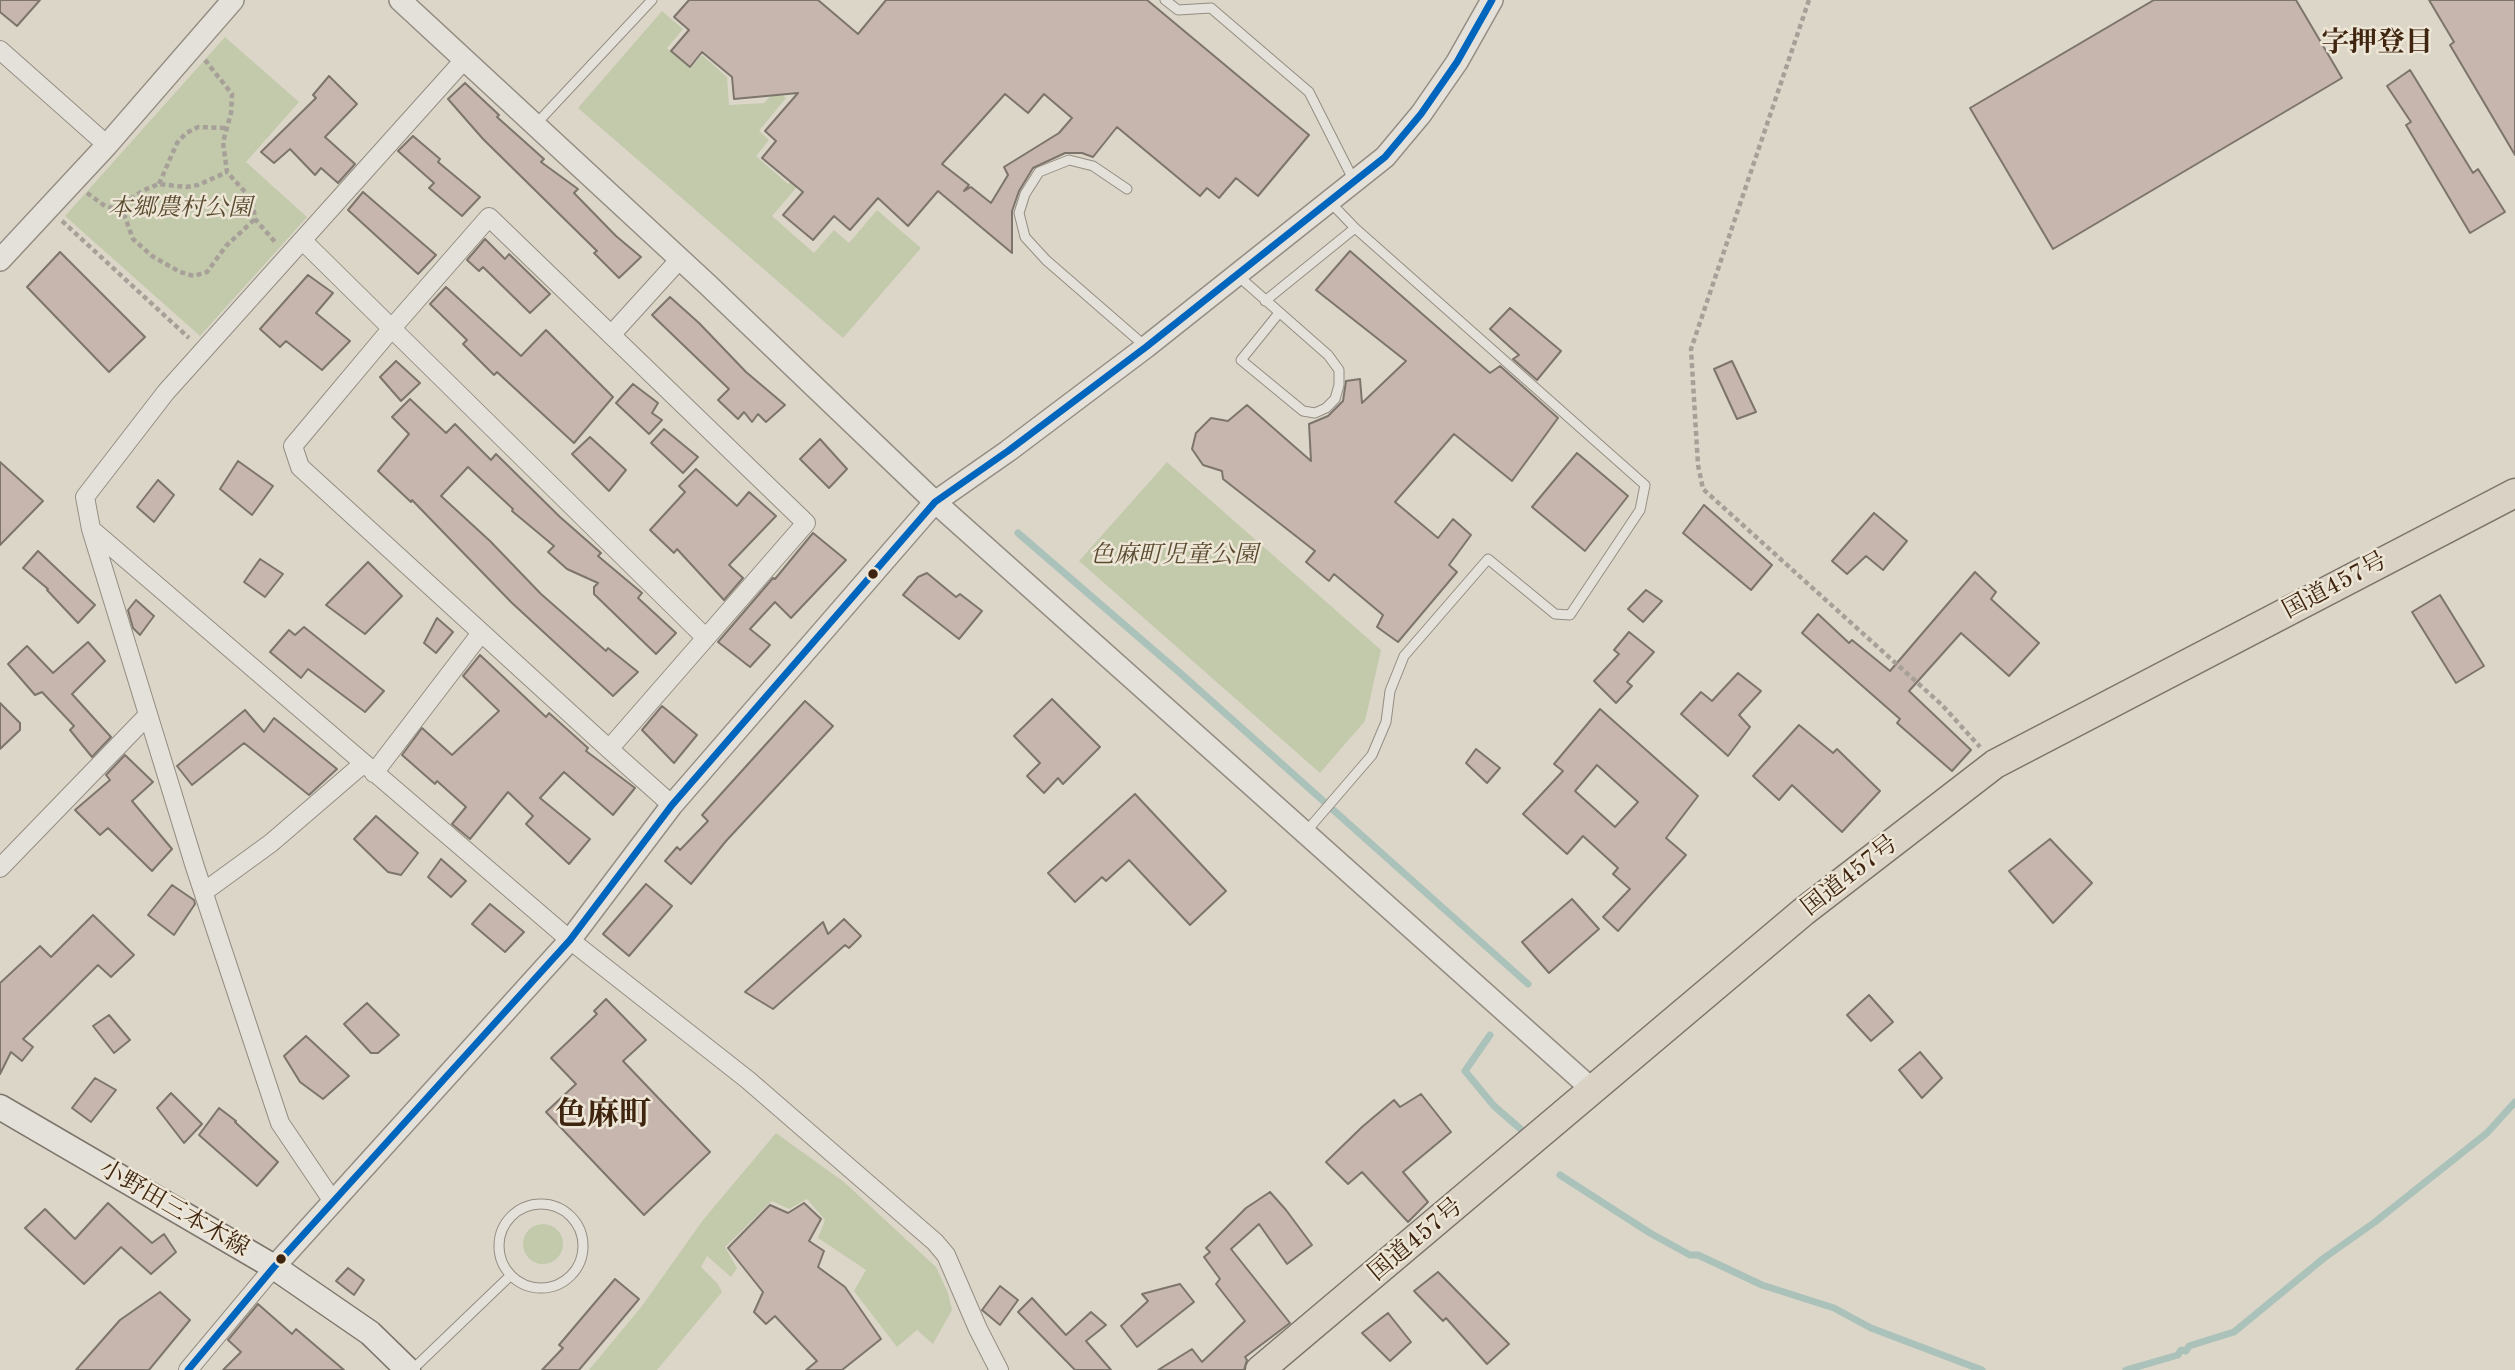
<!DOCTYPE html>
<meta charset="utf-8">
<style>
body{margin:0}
canvas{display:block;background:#dcd6c8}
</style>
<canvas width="2515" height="1370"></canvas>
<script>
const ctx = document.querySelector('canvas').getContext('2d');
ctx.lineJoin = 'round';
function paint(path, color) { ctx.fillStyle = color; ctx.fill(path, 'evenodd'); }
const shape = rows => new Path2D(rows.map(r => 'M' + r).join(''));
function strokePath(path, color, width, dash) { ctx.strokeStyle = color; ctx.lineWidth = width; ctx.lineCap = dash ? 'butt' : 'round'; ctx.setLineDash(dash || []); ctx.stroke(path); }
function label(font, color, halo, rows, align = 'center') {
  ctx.font = font + ' "Old Standard TT","Noto Serif JP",serif'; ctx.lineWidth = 5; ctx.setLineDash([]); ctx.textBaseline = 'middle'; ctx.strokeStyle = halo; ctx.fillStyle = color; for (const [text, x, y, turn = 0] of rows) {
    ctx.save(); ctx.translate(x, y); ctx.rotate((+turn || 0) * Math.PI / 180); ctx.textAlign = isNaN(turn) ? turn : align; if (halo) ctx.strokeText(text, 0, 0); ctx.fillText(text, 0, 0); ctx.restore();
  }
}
paint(shape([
 [662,11,683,29,667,48,690,68,702,55,727,77,729,105,764,103,776,90,786,98,759,131,769,140,756,156,788,184,796,176,802,181,772,216,814,253,834,230,849,243,877,210,921,248,843,338,578,108],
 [225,37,299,102,246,162,307,217,200,336,65,216],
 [1167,462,1381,650,1365,721,1320,773,1079,561],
 [776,1133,844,1182,936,1267,948,1293,952,1310,933,1344,917,1330,897,1347,854,1291,866,1270,818,1238,825,1220,807,1199,789,1209,772,1201,725,1247,737,1268,731,1277,707,1256,701,1267,717,1283,722,1292,657,1370,589,1370,642,1306,703,1220],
 '523 1244a20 20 0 1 1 40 0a20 20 0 1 1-40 0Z'
]), '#c3caac');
strokePath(shape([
 [1018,533,1179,672,1528,984],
 [1490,1035,1465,1071,1494,1106,1524,1132],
 [1560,1175,1650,1233,1690,1255,1698,1255,1762,1285,1834,1308,1871,1328,1982,1370],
 [2126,1370,2178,1355,2181,1350,2186,1351,2189,1346,2234,1332,2324,1258,2375,1222,2487,1133,2515,1102]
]), '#aac2ba', 7);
const building = shape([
 [0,0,40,0,17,26,0,12,0,0],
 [689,0,818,0,858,34,886,0,1147,0,1309,135,1258,196,1236,178,1219,198,1207,188,1200,196,1117,127,1093,157,1082,153,1065,153,1033,168,1019,191,1012,211,1012,253,938,191,908,226,878,198,850,230,834,216,813,240,783,215,803,192,762,158,776,141,765,131,798,93,734,99,732,77,702,52,690,67,671,51,689,30,674,17,689,0],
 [1005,94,1028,113,1044,94,1072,118,1059,133,1004,167,1008,175,991,203,971,187,964,191,969,185,942,164,1005,94],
 [2154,0,2296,0,2342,78,2053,249,1970,108,2154,0],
 [2429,0,2515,0,2515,155,2450,45,2454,42,2429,0],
 [2410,70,2473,173,2478,169,2505,212,2470,233,2406,125,2411,122,2387,86,2410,70],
 [329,76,357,104,325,137,355,164,338,183,321,168,315,175,290,149,274,163,261,152,316,98,313,95,329,76],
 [465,83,499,115,497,117,544,159,541,162,578,189,574,193,616,236,641,257,619,278,594,253,597,251,483,139,448,99,465,83],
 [413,136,440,159,438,162,480,197,462,216,429,188,434,183,398,151,413,136],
 [363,192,436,255,418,274,348,210,363,192],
 [485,239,505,259,509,254,550,294,530,313,483,267,479,271,467,260,485,239],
 [1350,251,1490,373,1500,366,1558,418,1512,481,1454,434,1395,502,1438,538,1453,519,1471,535,1449,565,1457,572,1398,642,1377,627,1383,615,1334,574,1329,581,1306,562,1315,551,1223,479,1222,471,1203,465,1192,449,1196,433,1211,418,1228,421,1247,405,1311,461,1309,424,1328,416,1343,401,1346,381,1360,379,1362,403,1406,361,1316,290,1350,251],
 [60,252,145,337,109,372,27,287,60,252],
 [308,275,333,293,316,313,350,341,322,370,286,341,280,347,260,329,308,275],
 [446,287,521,356,546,330,613,397,574,443,497,372,494,375,463,344,467,340,430,304,446,287],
 [670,297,699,323,746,372,785,405,766,422,758,414,752,422,744,412,738,419,718,400,729,389,652,315,670,297],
 [1510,308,1561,351,1537,380,1513,359,1519,355,1490,329,1510,308],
 [396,361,420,383,401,401,380,377,396,361],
 [1732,361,1756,412,1737,419,1714,369,1732,361],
 [633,384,658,403,652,413,662,420,649,434,616,403,633,384],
 [410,399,446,433,455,424,491,460,496,454,560,517,601,553,598,556,642,593,638,598,676,633,656,654,594,594,594,587,598,583,567,569,548,552,554,546,512,511,513,509,468,467,441,496,490,541,541,594,606,651,608,648,638,672,613,696,512,603,412,500,411,502,378,471,409,434,392,417,410,399],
 [664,429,698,457,683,473,651,443,664,429],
 [590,437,626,470,609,491,572,454,590,437],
 [820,439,847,469,829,488,800,459,820,439],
 [1577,453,1628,496,1585,551,1532,507,1577,453],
 [238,461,273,486,252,515,220,489,238,461],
 [0,462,43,501,0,545,0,462],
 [696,469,737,506,749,492,776,516,729,565,743,578,724,600,677,549,674,553,650,530,685,492,679,486,696,469],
 [158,480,174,495,154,522,137,507,158,480],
 [1704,505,1772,565,1751,590,1683,533,1704,505],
 [1874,513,1907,541,1883,570,1866,556,1847,574,1832,561,1874,513],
 [813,533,846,560,791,618,775,602,750,629,770,645,750,667,718,642,773,578,775,579,813,533],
 [38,551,95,605,78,623,47,590,48,589,23,568,38,551],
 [260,559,283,574,265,597,244,582,260,559],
 [368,562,402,596,365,634,326,605,368,562],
 [1975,572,1996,592,1991,599,2039,643,2009,676,1961,633,1909,691,1971,750,1952,771,1897,723,1900,719,1802,633,1818,614,1849,643,1852,640,1890,671,1975,572],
 [927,573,956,597,960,594,982,611,959,639,903,595,918,577,927,573],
 [1646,590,1662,601,1643,622,1628,609,1646,590],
 [2440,595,2484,666,2456,683,2412,612,2440,595],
 [136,600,154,616,140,635,133,628,128,610,136,600],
 [437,618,453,632,436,653,424,643,437,618],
 [304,627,384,691,365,712,308,669,301,678,270,652,289,630,295,635,304,627],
 [1629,632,1654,652,1627,682,1632,686,1616,703,1594,681,1619,654,1614,650,1629,632],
 [88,642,105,661,72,694,111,737,92,757,70,730,74,726,42,692,35,695,8,664,27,646,53,673,88,642],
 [480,655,546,717,549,713,588,748,586,751,635,788,613,815,564,772,540,798,590,839,569,864,526,824,533,816,508,792,470,839,452,824,466,807,437,781,435,784,402,755,422,728,452,755,499,711,463,676,480,655],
 [1738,673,1761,691,1739,715,1750,727,1728,756,1681,714,1701,692,1712,701,1738,673],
 [1052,699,1100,747,1063,784,1058,778,1044,793,1027,776,1040,763,1014,736,1052,699],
 [805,701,833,726,726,841,691,884,665,861,677,847,680,850,708,821,702,815,805,701],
 [0,703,20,723,20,730,0,749,0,703],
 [662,706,697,735,674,763,642,730,662,706],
 [1600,709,1698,796,1666,838,1686,855,1618,931,1603,917,1630,889,1613,874,1618,868,1583,836,1567,854,1523,814,1563,771,1554,764,1600,709],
 [1597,765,1638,802,1615,827,1575,791,1597,765],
 [245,710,264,732,274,718,337,769,309,795,244,743,192,785,177,766,245,710],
 [1799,725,1833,753,1837,749,1880,791,1842,832,1792,785,1779,800,1753,776,1799,725],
 [1476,749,1500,768,1487,783,1466,763,1476,749],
 [125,755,153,782,132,801,172,849,152,871,108,828,100,835,75,810,110,780,106,775,125,755],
 [1135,794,1226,891,1190,925,1129,860,1106,881,1102,877,1075,902,1048,873,1135,794],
 [376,816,418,853,401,875,388,872,354,839,376,816],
 [2050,839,2092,883,2053,923,2009,871,2050,839],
 [441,859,466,881,451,897,428,877,441,859],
 [646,884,672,906,629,956,603,934,646,884],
 [172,885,194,900,195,904,174,935,148,915,172,885],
 [1572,899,1599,929,1549,973,1522,942,1572,899],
 [490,904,524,932,505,952,472,924,490,904],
 [93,915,134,955,111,977,98,965,23,1039,33,1047,22,1061,11,1052,0,1074,0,983,40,946,51,957,93,915],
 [844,919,861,936,849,948,845,945,773,1009,745,992,823,922,828,934,844,919],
 [1869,995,1893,1022,1871,1041,1847,1015,1869,995],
 [606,999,646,1040,623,1061,710,1152,644,1215,546,1112,576,1084,551,1058,597,1014,594,1011,606,999],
 [367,1003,399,1035,378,1053,371,1053,344,1024,367,1003],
 [109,1015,130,1040,114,1053,93,1026,109,1015],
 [306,1036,349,1076,323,1099,300,1082,284,1056,306,1036],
 [1920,1052,1942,1078,1922,1098,1899,1070,1920,1052],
 [95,1078,116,1090,91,1122,72,1108,95,1078],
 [171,1093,202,1124,184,1143,157,1108,171,1093],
 [1421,1094,1451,1132,1403,1172,1428,1202,1408,1222,1362,1172,1348,1184,1326,1162,1362,1127,1394,1100,1400,1107,1421,1094],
 [219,1108,236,1121,235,1122,278,1162,257,1186,199,1135,219,1108],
 [1270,1192,1286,1210,1312,1245,1287,1264,1259,1224,1231,1249,1290,1323,1245,1357,1247,1360,1244,1370,1158,1370,1192,1349,1202,1362,1245,1321,1216,1284,1220,1279,1204,1257,1210,1252,1206,1248,1246,1208,1270,1192],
 [108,1203,152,1243,164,1234,176,1252,151,1274,121,1247,84,1284,25,1228,45,1209,75,1239,108,1203],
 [804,1203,821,1219,809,1241,824,1251,818,1267,845,1287,881,1339,842,1370,806,1370,817,1361,775,1316,766,1324,754,1312,763,1292,728,1248,770,1205,788,1213,804,1203],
 [348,1268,364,1280,354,1295,336,1281,348,1268],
 [1438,1272,1509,1344,1487,1364,1446,1318,1443,1321,1414,1291,1438,1272],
 [615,1279,639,1299,579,1370,542,1370,563,1348,559,1345,615,1279],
 [1180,1284,1194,1302,1137,1347,1121,1326,1148,1301,1142,1294,1180,1284],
 [1000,1286,1018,1300,1000,1325,982,1310,1000,1286],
 [160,1292,190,1320,149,1370,76,1370,120,1320,160,1292],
 [1032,1298,1066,1335,1091,1312,1106,1325,1086,1341,1111,1370,1075,1370,1018,1312,1032,1298],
 [258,1304,292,1334,296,1329,344,1370,223,1370,241,1352,228,1340,258,1304],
 [1388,1313,1411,1342,1390,1361,1362,1333,1388,1313]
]);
paint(building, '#c7b6ad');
strokePath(building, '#7d756b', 2);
const service = shape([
 [1165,0,1178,10,1211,8,1309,92,1354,181],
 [536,124,652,0],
 [1127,189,1093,166,1069,160,1039,172,1025,194,1019,213,1025,237,1046,260,1145,346],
 [1237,275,1328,355,1339,370,1339,385,1335,399,1326,408,1315,413,1303,411,1241,360,1279,313],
 [1265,301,1355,228],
 [1304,834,1372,755,1386,722,1390,691,1404,656,1488,559,1555,614,1570,615,1640,510,1645,485,1355,228,1330,202],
 '499 1246a42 42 0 1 1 84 0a42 42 0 1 1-84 0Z',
 [412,1370,510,1276]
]);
const minor = shape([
 [0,50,107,145],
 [303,241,706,638],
 [611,335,680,259],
 [91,529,570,940,748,1080,935,1242,946,1255,978,1329,999,1370],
 [609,749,806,523,489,217,392,328,293,446,300,467,609,749,672,805],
 [374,773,481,633],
 [0,868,148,715],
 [205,891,271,843,364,763],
 [334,1203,280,1123,195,867,91,529,85,497,166,392,464,60],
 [188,1370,274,1267]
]);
const tertiary = shape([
 [400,0,707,284,935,502,1594,1091],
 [0,260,107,145,233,0],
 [274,1267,570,940,672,805,935,502,1008,451,1146,347,1385,157,1421,114,1457,62,1492,0]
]);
const secondary = shape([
 [0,1107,274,1267,370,1333,408,1370]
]);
const trunk = shape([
 [1260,1370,1803,912,1995,764,2515,493]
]);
strokePath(service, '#948d83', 11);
strokePath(minor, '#948d83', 20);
strokePath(tertiary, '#948d83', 24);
strokePath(secondary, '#7d756b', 27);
strokePath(trunk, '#7d756b', 31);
strokePath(shape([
 [1809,0,1691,349,1698,465,1703,489,1942,705,1980,747],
 [205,60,232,94,231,113,223,142,227,172,246,193,253,205,255,219,276,243],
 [159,184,177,143,186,133,198,127,225,128],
 [87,193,105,206,116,209,144,190,159,184,186,187,198,185,227,172],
 [116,209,125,217,133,239,152,256,180,272,194,276,207,272,226,246,255,219],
 [62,221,189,338]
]), '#a6a099', 4.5, [5, 3.5]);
strokePath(service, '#e4e1da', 9);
strokePath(minor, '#e4e1da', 18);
strokePath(tertiary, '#e4e1da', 21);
strokePath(secondary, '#e4e1da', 24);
strokePath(trunk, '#d9d2c5', 28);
strokePath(shape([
 [188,1370,274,1267,570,940,672,805,935,502,1008,451,1146,347,1385,157,1421,114,1457,62,1492,0]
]), '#0065bd', 7);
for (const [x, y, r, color] of [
 [873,574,6,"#3f250f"],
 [281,1259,6,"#3f250f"]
]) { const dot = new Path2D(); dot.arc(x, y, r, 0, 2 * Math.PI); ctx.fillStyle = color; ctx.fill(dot); strokePath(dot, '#ede6d6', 2.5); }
label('italic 24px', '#5b4c31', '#ede6d6', [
 ["本郷農村公園",180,209],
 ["色麻町児童公園",1174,556]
]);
label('24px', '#3f250f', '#ede6d6', [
 ["国道457号",2335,586,-28],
 ["国道457号",1850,876,-38],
 ["小野田三本木線",174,1209,30],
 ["国道457号",1416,1240,-40]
]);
label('bold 28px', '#3f250f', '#ede6d6', [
 ["字押登目",2377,44]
]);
label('bold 32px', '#3f250f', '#ede6d6', [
 ["色麻町",603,1116]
]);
</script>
